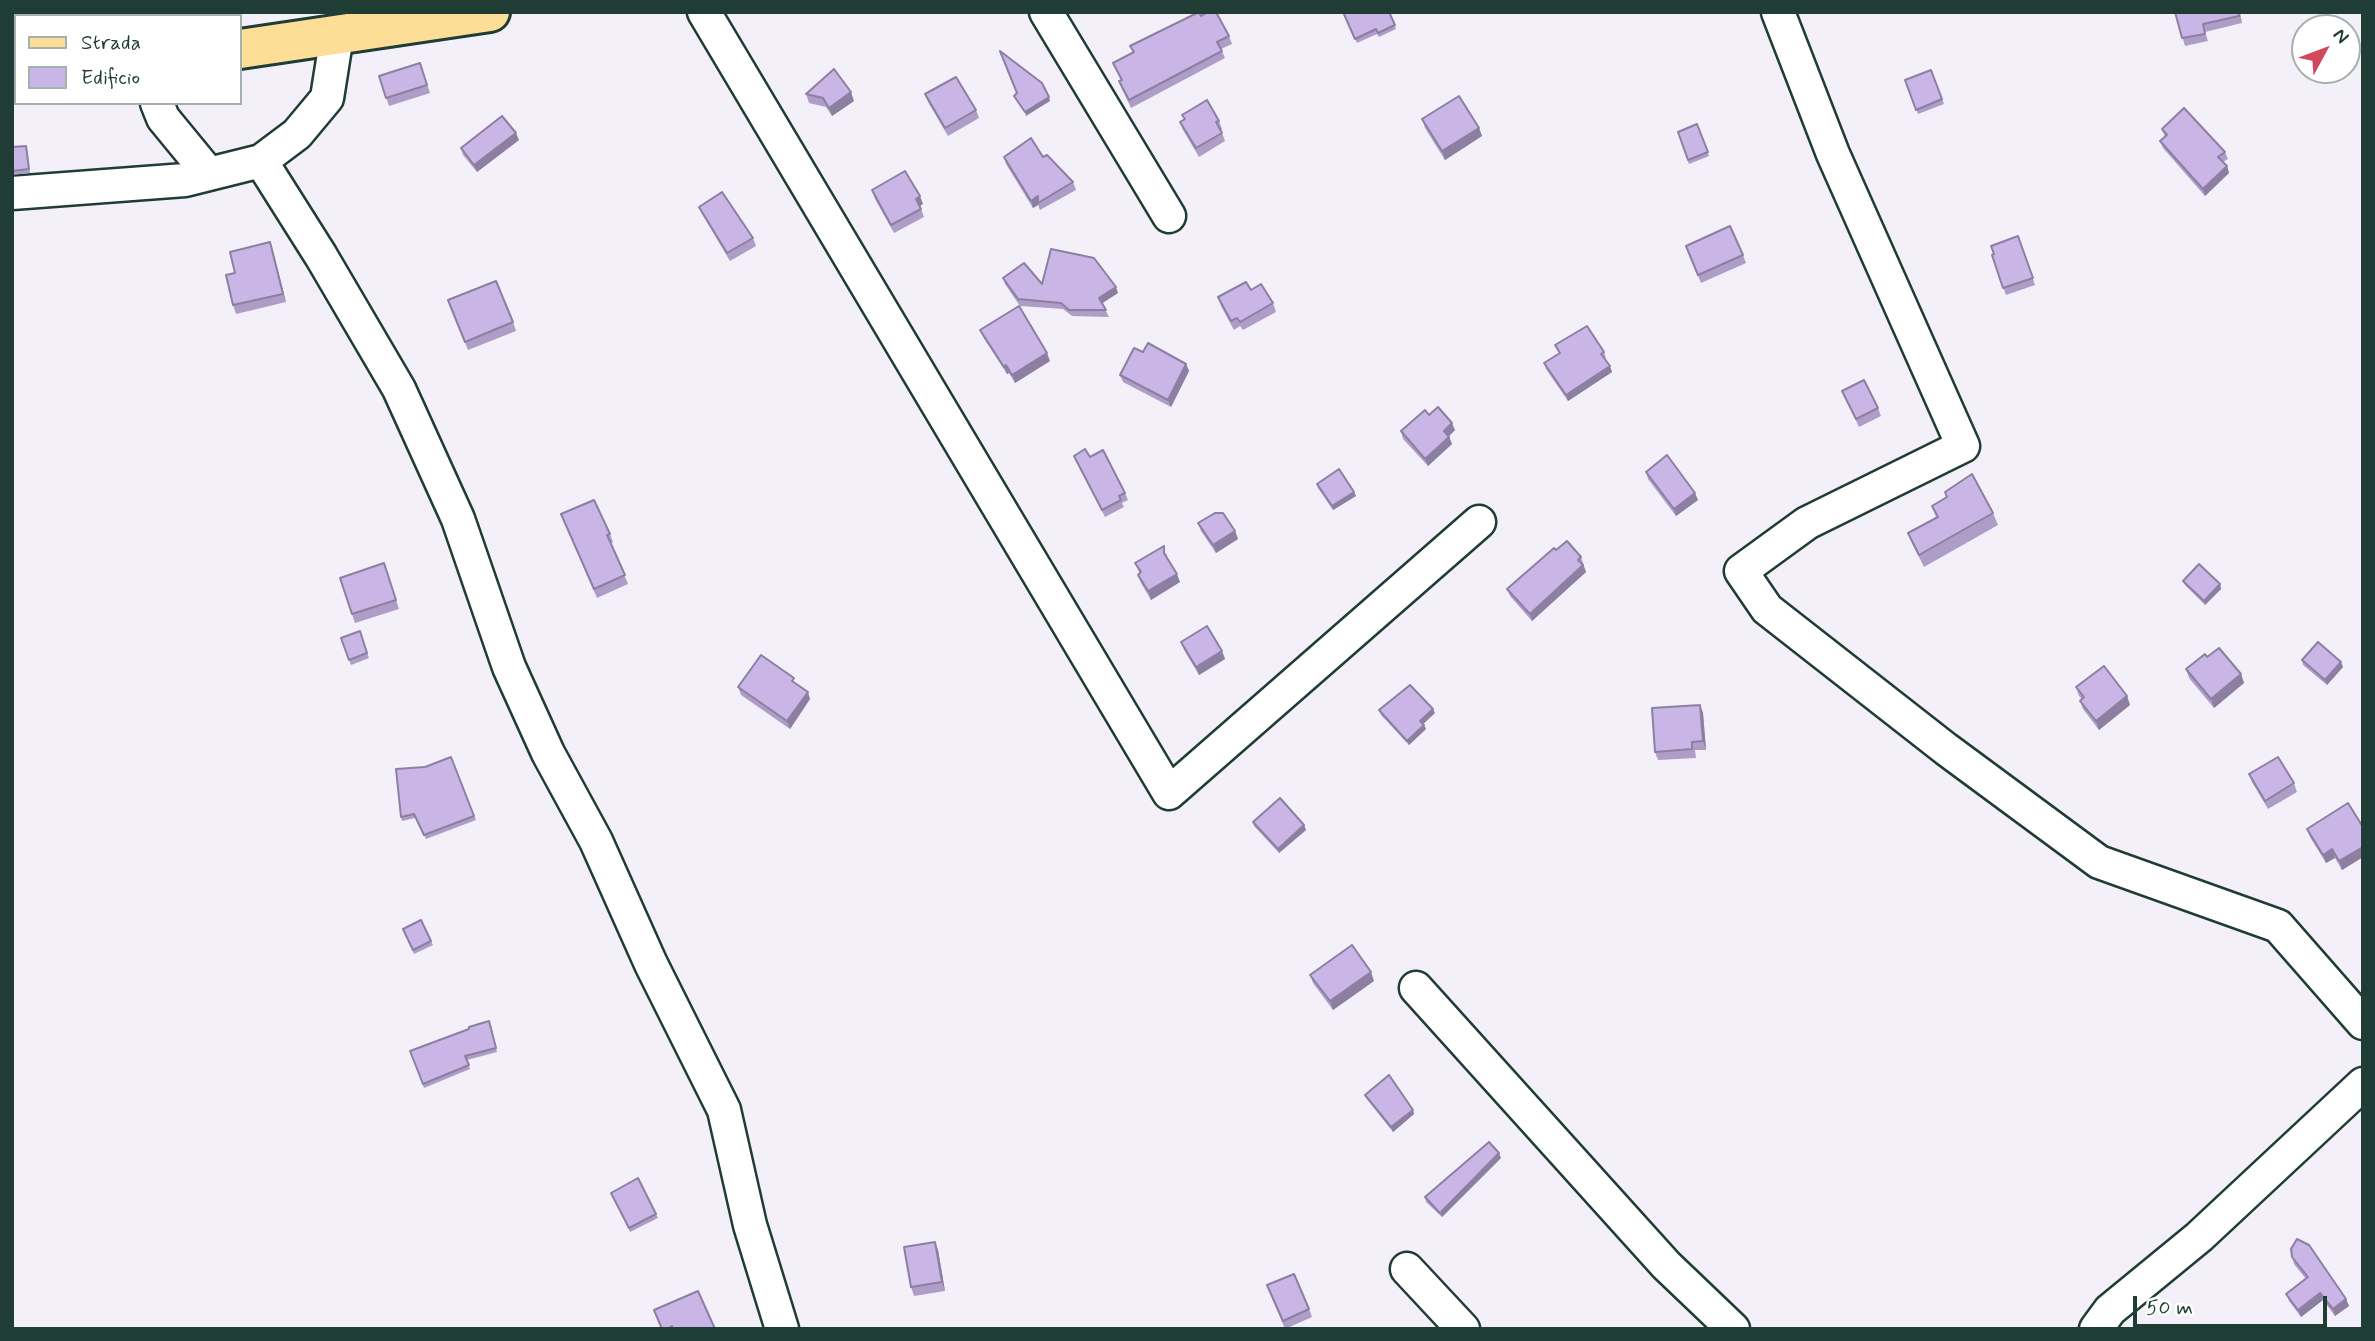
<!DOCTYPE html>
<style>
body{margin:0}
#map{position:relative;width:2375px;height:1341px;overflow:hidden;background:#f4f0fa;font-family:Mynerve,sans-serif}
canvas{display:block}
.frame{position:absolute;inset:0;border:14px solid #1f3d34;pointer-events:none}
.legend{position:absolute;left:14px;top:14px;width:228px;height:91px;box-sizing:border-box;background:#fff;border:2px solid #a5b1ae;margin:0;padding:9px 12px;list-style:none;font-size:21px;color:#1f3d34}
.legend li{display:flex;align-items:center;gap:14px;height:35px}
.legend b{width:35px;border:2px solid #a5b1ae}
.north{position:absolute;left:2291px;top:14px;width:70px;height:70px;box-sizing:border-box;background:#fff;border:2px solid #a5b1ae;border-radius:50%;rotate:49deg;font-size:19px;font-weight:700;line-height:28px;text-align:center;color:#1f3d34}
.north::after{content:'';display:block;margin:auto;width:24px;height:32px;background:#d1495b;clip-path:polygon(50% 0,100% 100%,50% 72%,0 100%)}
.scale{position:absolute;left:2133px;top:1296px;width:194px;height:32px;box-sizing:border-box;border:4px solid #1f3d34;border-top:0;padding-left:9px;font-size:21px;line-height:24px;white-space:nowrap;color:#1f3d34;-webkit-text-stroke:5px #fff;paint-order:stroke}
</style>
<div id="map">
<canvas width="2375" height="1341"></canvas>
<div class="frame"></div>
<ul class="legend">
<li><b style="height:9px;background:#fdde96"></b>Strada</li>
<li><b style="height:19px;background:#cab6e6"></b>Edificio</li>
</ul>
<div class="north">N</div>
<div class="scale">50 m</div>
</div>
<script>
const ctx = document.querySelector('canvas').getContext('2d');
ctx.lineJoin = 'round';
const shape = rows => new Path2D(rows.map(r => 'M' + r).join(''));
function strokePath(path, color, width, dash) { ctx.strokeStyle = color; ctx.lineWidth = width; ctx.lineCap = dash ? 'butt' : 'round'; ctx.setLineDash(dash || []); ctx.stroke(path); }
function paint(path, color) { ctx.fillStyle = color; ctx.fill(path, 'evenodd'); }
const minor = shape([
 [113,12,115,16],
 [704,12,1169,793,1479,522],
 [1046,12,1169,216],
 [1778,12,1833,154,1963,446,1807,523,1741,571,1767,609,1946,749,2099,862,2278,926,2363,1023],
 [157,103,163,118,209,174],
 [261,161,321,256,399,389,458,519,509,667,548,753,596,841,651,964,724,1110,750,1225,782,1329],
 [12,193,185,180,261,161,297,134,327,98,337,35],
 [1416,988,1666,1265,1733,1329],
 [1407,1269,1463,1329],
 [2096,1329,2110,1310,2199,1237,2363,1084]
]);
const major = shape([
 [240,49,490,12],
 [12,83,16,83]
]);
strokePath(minor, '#1f3d34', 37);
strokePath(major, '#1f3d34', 44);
strokePath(minor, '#fff', 32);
strokePath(major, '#fdde96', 38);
paint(shape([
 [1343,12,1389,12,1396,29,1379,37,1377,34,1357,43],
 [2175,12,2240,12,2242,23,2205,32,2208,41,2185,46],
 [1201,16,1229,36,1232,44,1221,49,1225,58,1131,108,1122,89,1119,81,1121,80,1113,63,1133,53,1130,46],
 [420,63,430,93,389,106,379,76],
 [1931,70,1944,104,1918,114,1905,80],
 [806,94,854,101,832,116,826,107,809,103],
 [925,94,976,110,979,118,948,136,928,102],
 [1182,115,1219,121,1222,129,1221,130,1225,141,1199,157,1183,130,1180,122,1184,119],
 [1422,119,1479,128,1482,136,1445,160,1425,128],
 [1697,124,1709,156,1689,164,1678,132],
 [2162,129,2225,152,2228,159,2223,162,2227,166,2229,173,2205,196,2163,148,2160,141,2165,137],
 [519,140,477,172,463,155,461,148],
 [12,147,27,150,30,173,12,175],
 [1004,157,1043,157,1073,182,1076,190,1040,210,1038,205,1033,208,1006,164],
 [872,190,923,204,920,206,924,217,894,233,875,199],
 [699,207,753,238,756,246,730,261,702,214],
 [2018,236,2035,285,2006,295,1992,255],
 [270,242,286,302,236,314,233,305,235,273],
 [1689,254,1743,255,1746,263,1701,283],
 [1003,278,1042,284,1118,293,1102,303,1109,317,1072,316,1063,309,1020,306,1005,284],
 [1251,290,1273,303,1276,312,1243,330,1240,326,1234,330,1221,306,1218,297],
 [448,300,513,322,516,331,468,350],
 [980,330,1050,361,1015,383,1009,373,1007,374,983,337],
 [1555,345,1604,352,1606,358,1605,359,1612,372,1568,401,1546,369,1544,363,1559,353],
 [1143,352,1186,364,1189,371,1171,407,1123,382,1120,375],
 [1842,391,1878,408,1881,416,1859,427],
 [1429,415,1455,430,1449,436,1452,444,1428,466,1403,439,1401,431],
 [1074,456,1090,457,1125,493,1128,500,1122,503,1124,507,1105,517],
 [1646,472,1698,500,1676,516,1648,479],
 [1317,484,1354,492,1356,496,1333,510,1318,488],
 [1945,492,1993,513,1998,525,1924,567,1913,545,1908,533,1936,517,1932,506,1946,497],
 [561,514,610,534,613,542,611,543,628,584,597,598],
 [1198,523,1235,531,1238,539,1216,553,1201,531],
 [1556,550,1581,557,1586,572,1532,621,1510,596,1507,589],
 [1167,554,1167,558,1180,582,1151,600,1141,583,1138,575,1140,574,1135,563],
 [384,563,399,609,355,623,340,578],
 [2183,581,2220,584,2221,589,2205,605,2185,585],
 [360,631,369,658,351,665,341,638],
 [1181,642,1222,651,1225,659,1199,675,1184,650],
 [2207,657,2241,674,2244,683,2214,708,2189,678,2186,669],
 [2302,660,2343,667,2327,685,2303,665],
 [738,687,810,699,790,729,741,695],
 [2076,687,2127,696,2130,705,2099,730,2083,709,2080,701,2082,699,2079,696],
 [1700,705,1703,713,1706,750,1695,750,1696,758,1658,760,1655,752],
 [1379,710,1435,713,1423,724,1426,729,1409,745,1381,715],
 [451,757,476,820,426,839,415,818,402,821,401,817,425,767],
 [2249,774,2294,783,2297,792,2268,809,2252,782],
 [1253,822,1304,825,1306,830,1279,853,1254,826],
 [2363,827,2363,857,2342,870,2335,858,2326,863,2310,837,2307,829],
 [404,933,431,941,433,945,414,954],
 [1310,975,1374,981,1333,1010,1313,983],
 [491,1025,497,1052,467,1060,470,1069,424,1088,410,1051],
 [1365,1095,1414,1114,1393,1132,1367,1099],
 [1501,1158,1442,1217,1426,1202,1425,1197],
 [611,1193,656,1214,658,1218,630,1232],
 [938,1250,945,1291,914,1296,911,1287],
 [2292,1257,2346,1299,2349,1306,2335,1316,2323,1300,2301,1317,2289,1301,2286,1294,2306,1279,2294,1264],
 [1270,1293,1309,1309,1312,1317,1285,1329]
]), '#ae9dc6');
paint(shape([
 [851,92,854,101,832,116,829,108],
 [1049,97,1050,101,1026,116,1025,112],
 [1479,128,1482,136,1445,160,1442,151],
 [516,133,519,140,477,172,474,165],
 [2227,166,2229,173,2205,196,2203,189],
 [920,196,923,204,918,207,916,199],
 [1038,196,1038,205,1033,208,1031,201],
 [270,242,273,251,286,302,283,294],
 [1116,287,1118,293,1101,304,1099,298],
 [1047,353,1050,361,1015,383,1012,375],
 [1186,364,1189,371,1171,407,1168,400],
 [1006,365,1009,373,1007,374,1004,367],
 [1610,366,1612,372,1568,401,1566,395],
 [1452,423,1455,430,1447,438,1444,431],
 [1449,437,1452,444,1428,466,1425,459],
 [1354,492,1356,496,1333,510,1332,506],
 [1695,493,1698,500,1676,516,1674,509],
 [1235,531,1238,539,1216,553,1213,545],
 [1583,565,1586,572,1532,621,1530,614],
 [1177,574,1180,582,1151,600,1148,591],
 [2220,584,2221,589,2205,605,2204,601],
 [1222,651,1225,659,1199,675,1196,667],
 [2341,662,2343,667,2327,685,2325,680],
 [2241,674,2244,683,2214,708,2211,699],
 [808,692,810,699,790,729,787,721],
 [2127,696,2130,705,2099,730,2096,721],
 [1700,705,1703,713,1706,750,1703,741],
 [1433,709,1435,713,1422,725,1420,721],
 [1424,725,1426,729,1409,745,1407,741],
 [1304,825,1306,830,1279,853,1278,849],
 [2363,847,2363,857,2342,870,2339,861],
 [2332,849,2335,858,2326,863,2323,855],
 [1371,972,1374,981,1333,1010,1330,1001],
 [1413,1110,1414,1114,1393,1132,1391,1127],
 [1499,1153,1501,1158,1442,1217,1440,1213],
 [935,1242,938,1250,945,1291,942,1282],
 [2320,1293,2323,1300,2301,1317,2298,1310],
 [2346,1299,2349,1306,2335,1316,2333,1309]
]), '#8d7fa1');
const building = shape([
 [1199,12,1201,16,1208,12,1216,12,1229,36,1217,42,1222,51,1129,100,1119,81,1122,80,1113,63,1134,52,1130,46,1199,12],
 [1343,12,1389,12,1395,25,1378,33,1376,29,1355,39,1343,12],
 [2175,12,2239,12,2239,16,2203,24,2205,34,2182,38,2175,12],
 [1000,51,1042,83,1049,97,1025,112,1014,96,1017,93,1000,51],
 [420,63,427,85,386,98,379,76,420,63],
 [834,69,851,92,829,108,823,98,806,94,834,69],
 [1931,70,1942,99,1916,110,1905,80,1931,70],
 [956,77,976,110,945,128,925,94,956,77],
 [1459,96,1479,128,1442,151,1422,119,1459,96],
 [1207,100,1219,121,1216,122,1222,133,1196,148,1180,122,1185,119,1182,115,1207,100],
 [2184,108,2225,152,2218,157,2227,166,2203,189,2160,141,2167,135,2162,129,2184,108],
 [502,116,516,133,474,165,461,148,502,116],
 [1697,124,1708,152,1688,160,1678,132,1697,124],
 [1031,138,1043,157,1047,155,1073,182,1038,203,1038,196,1031,201,1004,157,1031,138],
 [26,146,29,169,12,171,12,147,26,146],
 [905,171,920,196,916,199,921,209,891,225,872,190,905,171],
 [722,192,753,238,727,253,699,207,722,192],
 [1730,226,1743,255,1698,275,1686,246,1730,226],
 [2018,236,2033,278,2003,288,1992,255,1994,254,1991,246,2018,236],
 [270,242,283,294,233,305,226,275,235,273,230,252,270,242],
 [1051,249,1094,258,1116,287,1099,298,1106,310,1069,310,1061,303,1018,299,1003,278,1024,263,1042,284,1051,249],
 [496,281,513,322,465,342,448,300,496,281],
 [1246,282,1251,290,1261,284,1273,303,1240,322,1237,318,1231,321,1218,297,1246,282],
 [1019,306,1047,353,1012,375,1006,365,1004,367,980,330,1019,306],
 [1587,326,1604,352,1601,354,1610,366,1566,395,1544,363,1560,353,1555,345,1587,326],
 [1148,343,1186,364,1168,400,1120,375,1134,348,1143,352,1148,343],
 [1864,380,1878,408,1856,419,1842,391,1864,380],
 [1438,407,1452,423,1444,431,1449,437,1425,459,1401,431,1425,410,1429,415,1438,407],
 [1085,449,1090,457,1103,450,1125,493,1119,496,1121,500,1102,510,1074,456,1085,449],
 [1667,455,1695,493,1674,509,1646,472,1667,455],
 [1339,469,1354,492,1332,506,1317,484,1339,469],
 [1972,474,1993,513,1919,555,1908,533,1938,517,1932,506,1947,497,1945,492,1972,474],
 [594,500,610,534,607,535,625,575,594,589,561,514,594,500],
 [1215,513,1223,513,1235,531,1213,545,1198,523,1215,513],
 [1567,541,1581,557,1578,560,1583,565,1530,614,1507,589,1554,548,1556,550,1567,541],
 [1164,546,1164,553,1177,574,1148,591,1138,575,1141,572,1135,563,1164,546],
 [384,563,396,600,352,614,340,578,384,563],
 [2199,564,2220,584,2204,601,2183,581,2199,564],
 [1207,626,1222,651,1196,667,1181,642,1207,626],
 [360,631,367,653,349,660,341,638,360,631],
 [2318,642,2341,662,2325,680,2302,660,2318,642],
 [2219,648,2241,674,2211,699,2186,669,2205,654,2207,657,2219,648],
 [761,655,794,678,792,681,808,692,787,721,738,687,761,655],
 [2104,666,2127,696,2096,721,2080,701,2084,697,2076,687,2104,666],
 [1410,685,1433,709,1420,721,1424,725,1407,741,1379,710,1410,685],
 [1700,705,1703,741,1692,742,1692,749,1655,752,1652,708,1700,705],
 [451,757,474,816,424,835,414,814,401,817,396,769,425,767,451,757],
 [2278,757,2294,783,2265,801,2249,774,2278,757],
 [1280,798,1304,825,1278,849,1253,822,1280,798],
 [2348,803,2363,827,2363,847,2339,861,2332,849,2323,855,2307,829,2348,803],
 [421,920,431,941,413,950,403,929,421,920],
 [1352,945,1371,972,1330,1001,1310,975,1352,945],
 [489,1021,496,1048,465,1056,469,1065,423,1084,410,1051,469,1029,469,1027,489,1021],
 [1389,1075,1413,1110,1391,1127,1365,1095,1389,1075],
 [1489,1142,1499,1153,1440,1213,1425,1197,1489,1142],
 [638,1178,656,1214,629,1228,611,1193,638,1178],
 [2297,1239,2309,1245,2346,1299,2333,1309,2320,1293,2298,1310,2286,1294,2308,1277,2292,1257,2291,1249,2297,1239],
 [935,1242,942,1282,911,1287,904,1247,935,1242],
 [1294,1274,1309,1309,1283,1321,1267,1285,1294,1274],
 [698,1291,715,1329,673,1329,672,1326,667,1329,662,1329,654,1310,698,1291]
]);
paint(building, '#cab6e6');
strokePath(building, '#8d7fa1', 2);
</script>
